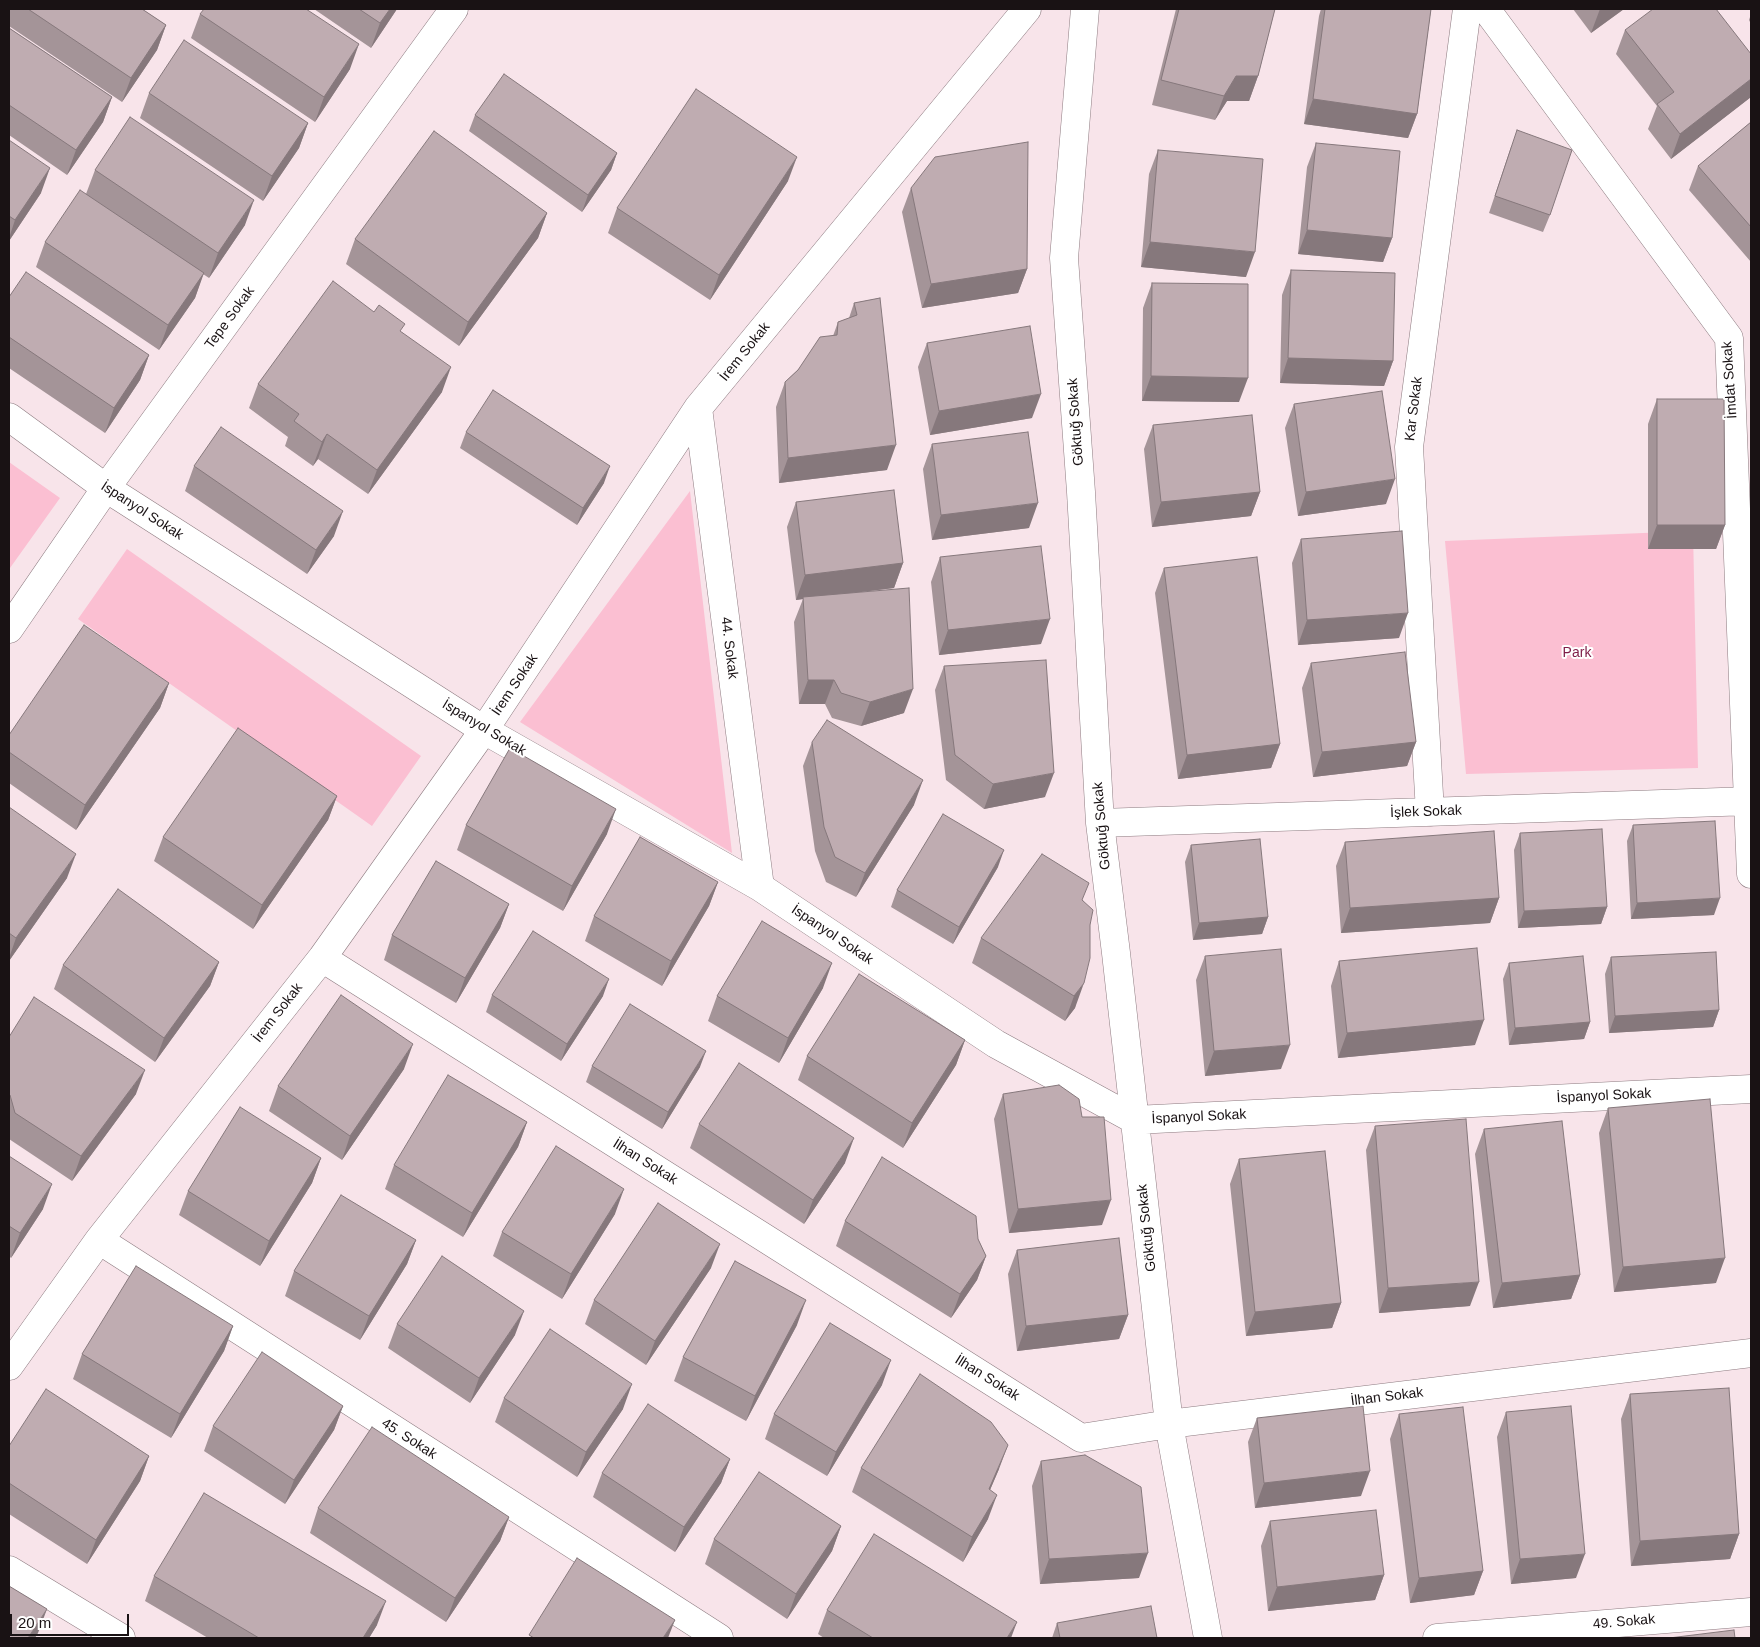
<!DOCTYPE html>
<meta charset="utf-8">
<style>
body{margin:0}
#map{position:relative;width:1760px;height:1647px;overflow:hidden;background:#f8e4ea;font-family:Arial,sans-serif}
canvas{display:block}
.frame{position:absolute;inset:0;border:10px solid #191214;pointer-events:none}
.scale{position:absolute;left:10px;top:1614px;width:119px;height:22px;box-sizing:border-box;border:2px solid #191214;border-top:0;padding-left:6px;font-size:15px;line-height:18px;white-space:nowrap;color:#191214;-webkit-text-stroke:4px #fff;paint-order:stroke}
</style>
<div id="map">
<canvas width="1760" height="1647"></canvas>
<div class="frame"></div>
<div class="scale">20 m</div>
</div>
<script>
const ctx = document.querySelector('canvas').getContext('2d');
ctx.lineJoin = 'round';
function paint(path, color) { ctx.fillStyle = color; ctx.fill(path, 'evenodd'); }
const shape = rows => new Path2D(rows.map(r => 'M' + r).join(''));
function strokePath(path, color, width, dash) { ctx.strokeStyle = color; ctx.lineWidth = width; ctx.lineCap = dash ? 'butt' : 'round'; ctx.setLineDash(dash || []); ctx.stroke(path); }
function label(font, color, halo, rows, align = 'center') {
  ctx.font = font + ' Arial,sans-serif'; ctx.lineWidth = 4; ctx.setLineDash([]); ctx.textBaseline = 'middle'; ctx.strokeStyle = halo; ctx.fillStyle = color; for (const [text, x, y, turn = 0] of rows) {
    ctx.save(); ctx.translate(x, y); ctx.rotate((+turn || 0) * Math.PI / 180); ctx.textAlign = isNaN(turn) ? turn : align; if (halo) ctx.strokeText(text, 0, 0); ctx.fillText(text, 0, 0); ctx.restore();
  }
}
paint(shape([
 [9,462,60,498,10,568,9,567],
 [690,491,732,853,520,722],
 [1693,531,1698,768,1466,774,1445,541],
 [127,549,421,756,372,826,78,619]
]), '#fbbfd2');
const minor = shape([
 [1085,9,1064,258,1081,492,1100,823,1116,953,1169,1424,1208,1638],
 [1486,9,1729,338,1751,874],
 [698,408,760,887],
 [9,417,106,488,484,730,760,887,996,1044,1135,1120,1751,1089],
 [9,629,106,488,454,9],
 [1430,812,1409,447,1467,9],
 [1100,823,1751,801],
 [322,958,1081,1438,1169,1424,1751,1353],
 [99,1240,719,1638],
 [9,1366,99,1240,322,958,484,730,698,408,1027,9],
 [9,1570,121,1638],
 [1437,1638,1751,1612]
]);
strokePath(minor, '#8d7b80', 29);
strokePath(minor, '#fff', 28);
paint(shape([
 [9,9,142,9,166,25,157,50,122,102,9,26],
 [314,9,397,9,371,48],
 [1176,9,1275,9,1258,76,1249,101,1227,101,1215,120,1152,105],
 [1321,9,1431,9,1417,114,1408,138,1304,124,1319,16],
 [1573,9,1624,9,1591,33],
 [200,14,350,69,315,122,191,38],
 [1751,14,1751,24,1749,20],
 [9,28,112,97,103,122,67,175,9,135],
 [1625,30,1751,79,1751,97,1671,159,1648,129,1657,106,1616,54],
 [149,93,308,123,299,148,263,201,140,118],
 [475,115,617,153,611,170,582,212,469,131],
 [1751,122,1751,262,1689,190,1698,166],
 [9,140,41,193,9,241],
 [1316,143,1392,238,1383,262,1298,254,1307,167],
 [1511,147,1550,215,1543,232,1489,213],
 [1158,150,1246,277,1141,267,1149,174],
 [95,170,245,225,209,278,203,274,195,298,159,350,36,267,45,242,86,194],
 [788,181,710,300,608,233,617,208],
 [911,188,1027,269,1018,293,922,308,902,212],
 [547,213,538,238,459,346,346,264,355,239],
 [1291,270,1393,361,1384,386,1280,383,1282,295],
 [1152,283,1239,402,1142,401,1143,308],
 [9,297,149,355,140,380,105,433,9,368],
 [880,298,887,470,779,483,776,407,785,382,833,336,838,322,849,318,854,303],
 [402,332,442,392,368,494,318,459,313,466,285,446,288,437,249,408,258,384],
 [927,343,1032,418,930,435,918,367],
 [1657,399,1725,525,1716,549,1648,549,1648,424],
 [1294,404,1386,504,1298,516,1285,428],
 [1153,425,1260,492,1251,516,1152,527,1144,449],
 [466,432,604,483,577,525,460,448],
 [932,444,1029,528,932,540,923,469],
 [194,466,334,536,307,574,185,491],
 [796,502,903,563,894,588,853,593,904,713,861,726,832,718,825,704,799,704,794,622,803,599,796,600,787,527],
 [1301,539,1399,638,1298,645,1292,563],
 [940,557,1041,644,939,655,931,582],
 [1164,568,1280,744,1271,768,1178,779,1155,593],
 [1311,663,1416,742,1407,766,1313,777,1302,688],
 [944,666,1045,797,984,809,946,780,935,690],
 [169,683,160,708,76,830,9,783,9,735],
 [812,742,914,805,856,897,826,882,815,851,803,766],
 [337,796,328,820,253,929,154,861,163,837],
 [9,807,67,878,9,961],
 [466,825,607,834,563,911,457,850],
 [1633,825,1714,915,1631,919,1627,841],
 [1520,833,1607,907,1601,924,1518,928,1514,850],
 [1345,842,1499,898,1490,923,1341,933,1336,866],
 [1191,845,1268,917,1262,934,1193,940,1185,862],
 [998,867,953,944,891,907,897,890],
 [718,882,709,906,662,986,585,941,594,916],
 [1083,900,1090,925,1075,1008,1065,1021,972,963,981,938],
 [509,904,500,928,456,1003,384,960,392,935],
 [1205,956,1281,1069,1205,1076,1196,980],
 [1611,957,1719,1010,1713,1027,1609,1033,1605,974],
 [1339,961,1475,1045,1338,1058,1331,986],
 [219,962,210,986,155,1062,54,989,63,965],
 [1509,963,1590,1022,1584,1039,1509,1045,1503,979],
 [823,988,779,1063,708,1021,717,996],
 [492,995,603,996,561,1061,486,1012],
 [9,1037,136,1094,72,1181,9,1139],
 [965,1040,956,1065,903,1148,798,1080,807,1056],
 [592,1066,700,1067,662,1129,586,1082],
 [404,1069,342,1160,269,1111,278,1086],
 [1003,1094,1082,1117,1102,1225,1009,1233,994,1119],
 [1608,1108,1716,1283,1614,1292,1599,1133],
 [527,1122,518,1147,463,1237,385,1189,394,1165],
 [699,1124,845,1163,804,1224,690,1148],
 [1375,1126,1470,1306,1379,1313,1366,1150],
 [1484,1129,1580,1275,1571,1299,1493,1308,1475,1154],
 [9,1156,43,1209,11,1258,9,1256],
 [321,1158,312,1183,260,1266,179,1215,188,1191],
 [1239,1159,1341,1303,1332,1328,1246,1336,1230,1184],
 [615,1214,562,1299,493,1256,502,1232],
 [845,1221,978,1239,986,1256,977,1280,951,1318,836,1246],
 [416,1240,407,1264,360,1340,285,1296,294,1271],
 [1017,1250,1128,1315,1119,1339,1017,1351,1008,1274],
 [711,1268,646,1365,585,1324,594,1300],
 [397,1324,515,1335,470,1403,388,1348],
 [797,1325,746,1421,674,1381,683,1357],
 [233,1326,224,1351,171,1438,73,1379,82,1354],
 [882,1385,827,1476,765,1439,774,1414],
 [1630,1394,1739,1534,1730,1559,1631,1566,1621,1419],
 [504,1398,623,1409,577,1477,495,1422],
 [343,1406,334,1430,285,1504,204,1451,213,1426],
 [1506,1412,1576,1578,1511,1584,1497,1437],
 [1399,1414,1483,1571,1474,1595,1410,1603,1390,1439],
 [1257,1418,1361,1496,1255,1508,1248,1442],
 [9,1446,149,1456,140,1481,87,1564,9,1514],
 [730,1459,721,1483,675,1552,593,1497,602,1473],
 [1041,1461,1139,1578,1040,1584,1032,1486],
 [861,1468,999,1469,990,1490,988,1519,963,1562,852,1492],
 [318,1508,509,1517,500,1541,446,1622,310,1533],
 [1270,1521,1384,1575,1375,1600,1268,1611,1261,1546],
 [841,1526,832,1551,787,1619,705,1564,714,1539],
 [154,1576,377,1625,369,1638,208,1638,145,1601],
 [827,1610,1007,1638,824,1638,818,1634],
 [1057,1623,1157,1638,1052,1638]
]), '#a49498');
paint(shape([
 [390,9,397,9,371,48,380,23],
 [1600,9,1624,9,1591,33],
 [166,25,157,50,122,102,131,78],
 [359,44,350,69,315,122,324,97],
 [1236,76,1258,76,1249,101,1227,101,1215,120,1224,96],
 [1751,79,1751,97,1671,159,1680,134],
 [112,97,103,122,67,175,76,150],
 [1313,99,1417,114,1408,138,1304,124],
 [308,123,299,148,263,201,272,176],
 [617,153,611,170,582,212,588,195],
 [797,157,788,181,710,300,719,275],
 [50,168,41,193,9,241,9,238,15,220],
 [254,200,245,225,209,278,218,253],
 [547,213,538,238,459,346,468,322],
 [1307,230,1392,238,1383,262,1298,254],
 [1150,242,1255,252,1246,277,1141,267],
 [1027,269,1018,293,922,308,931,284],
 [204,273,195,298,159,350,168,325],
 [149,355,140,380,105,433,114,408],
 [1288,358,1393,361,1384,386,1280,383],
 [451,367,442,392,368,494,377,470],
 [1151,376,1248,378,1239,402,1142,401],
 [1041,394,1032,418,930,435,939,411],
 [327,434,318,459,313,466,322,442],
 [896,445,887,470,779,483,788,458],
 [610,466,604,483,577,525,583,508],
 [1395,479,1386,504,1298,516,1306,492],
 [1260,492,1251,516,1152,527,1161,502],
 [1038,503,1029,528,932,540,941,515],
 [343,511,334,536,307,574,316,550],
 [1657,525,1725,525,1716,549,1648,549],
 [903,563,894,588,803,599,803,597,803,599,796,600,805,575],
 [1408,613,1399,638,1298,645,1307,620],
 [1050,619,1041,644,939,655,948,630],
 [808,680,834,680,825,704,799,704],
 [169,683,160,708,76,830,85,805],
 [913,689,904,713,861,726,870,702],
 [1416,742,1407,766,1313,777,1322,752],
 [1280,744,1271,768,1178,779,1187,755],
 [1054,773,1045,797,984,809,993,784],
 [923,780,914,805,856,897,865,873],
 [337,796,328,820,253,929,262,905],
 [616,809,607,834,563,911,572,886],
 [1004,850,998,867,953,944,959,927],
 [76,854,67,878,9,961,9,958,16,938],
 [718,882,709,906,662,986,671,961],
 [1499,898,1490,923,1341,933,1350,908],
 [1720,898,1714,915,1631,919,1637,903],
 [509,904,500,928,456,1003,465,978],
 [1607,907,1601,924,1518,928,1524,911],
 [1268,917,1262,934,1193,940,1199,923],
 [219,962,210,986,155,1062,164,1038],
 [832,963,823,988,779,1063,788,1038],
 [609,979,603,996,561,1061,567,1044],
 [1084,983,1075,1008,1065,1021,1074,996],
 [1719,1010,1713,1027,1609,1033,1615,1016],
 [1484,1020,1475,1045,1338,1058,1347,1033],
 [1590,1022,1584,1039,1509,1045,1515,1028],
 [965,1040,956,1065,903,1148,912,1123],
 [413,1044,404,1069,342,1160,350,1136],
 [1290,1045,1281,1069,1205,1076,1214,1051],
 [706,1051,700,1067,662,1129,668,1112],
 [145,1070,136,1094,72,1181,81,1156],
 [527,1122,518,1147,463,1237,472,1213],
 [854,1138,845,1163,804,1224,813,1200],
 [321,1158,312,1183,260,1266,269,1241],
 [52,1184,43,1209,11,1258,20,1233],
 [624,1189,615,1214,562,1299,571,1274],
 [1111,1200,1102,1225,1009,1233,1018,1209],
 [416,1240,407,1264,360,1340,369,1316],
 [720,1244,711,1268,646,1365,655,1341],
 [986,1256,977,1280,951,1318,960,1294],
 [1725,1258,1716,1283,1614,1292,1623,1267],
 [1580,1275,1571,1299,1493,1308,1502,1283],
 [1479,1282,1470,1306,1379,1313,1388,1288],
 [806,1300,797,1325,746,1421,755,1396],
 [1341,1303,1332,1328,1246,1336,1255,1312],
 [524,1311,515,1335,470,1403,479,1378],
 [1128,1315,1119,1339,1017,1351,1026,1326],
 [233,1326,224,1351,171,1438,180,1414],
 [891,1360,882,1385,827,1476,836,1452],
 [632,1384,623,1409,577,1477,586,1452],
 [343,1406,334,1430,285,1504,294,1480],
 [1008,1445,999,1469,980,1513,989,1489],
 [149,1456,140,1481,87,1564,96,1540],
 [730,1459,721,1483,675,1552,684,1527],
 [1370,1471,1361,1496,1255,1508,1264,1483],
 [997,1495,988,1519,963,1562,972,1537],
 [509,1517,500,1541,446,1622,455,1598],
 [841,1526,832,1551,787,1619,796,1594],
 [1739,1534,1730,1559,1631,1566,1640,1541],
 [1148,1553,1139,1578,1040,1584,1049,1559],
 [1585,1554,1576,1578,1511,1584,1520,1559],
 [1483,1571,1474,1595,1410,1603,1419,1578],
 [1384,1575,1375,1600,1268,1611,1277,1587],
 [386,1601,377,1625,369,1638,363,1638],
 [47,1609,38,1633,35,1638,28,1638],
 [675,1620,668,1638,663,1638],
 [1017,1622,1011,1638,1007,1638]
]), '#86787c');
const building = shape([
 [28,9,142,9,166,25,131,78,28,9],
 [204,9,306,9,359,44,324,97,200,14,204,9],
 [359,9,390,9,380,23,359,9],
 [1179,9,1275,9,1258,76,1236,76,1224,96,1161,80,1179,9],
 [1325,9,1431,9,1417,114,1313,99,1325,9],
 [1653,9,1716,9,1751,54,1751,79,1680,134,1657,104,1674,92,1625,30,1653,9],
 [9,28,112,97,76,150,9,105,9,28],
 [184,40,308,123,272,176,149,93,184,40],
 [504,74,617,153,588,195,475,115,504,74],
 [696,89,797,157,719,275,617,208,696,89],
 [130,117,254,200,218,253,95,170,130,117],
 [1751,122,1751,227,1698,166,1751,122],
 [1517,130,1572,150,1550,215,1495,196,1517,130],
 [434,131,547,213,468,322,355,239,434,131],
 [9,140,50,168,15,220,9,216,9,140],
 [1028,142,1027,269,931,284,911,188,935,157,1028,142],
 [1316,143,1400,151,1392,238,1307,230,1316,143],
 [1158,150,1263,159,1255,252,1150,242,1158,150],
 [80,190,204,273,168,325,45,242,80,190],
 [1291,270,1395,273,1393,361,1288,358,1291,270],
 [26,272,149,355,114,408,9,337,9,297,26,272],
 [333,281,374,312,379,305,405,324,400,331,451,367,377,470,327,434,322,442,294,421,299,414,258,384,333,281],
 [1152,283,1248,284,1248,378,1151,376,1152,283],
 [880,298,896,445,788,458,785,382,798,370,820,337,837,335,838,322,857,315,854,303,880,298],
 [1030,326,1041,394,939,411,927,343,1030,326],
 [493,390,610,466,583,508,466,432,493,390],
 [1382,391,1395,479,1306,492,1294,404,1382,391],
 [1657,399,1724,399,1725,525,1657,525,1657,399],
 [1252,415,1260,492,1161,502,1153,425,1252,415],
 [221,427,343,511,316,550,194,466,221,427],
 [1028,432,1038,503,941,515,932,444,1028,432],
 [894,490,903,563,805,575,796,502,894,490],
 [1402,531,1408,613,1307,620,1301,539,1402,531],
 [1041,546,1050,619,948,630,940,557,1041,546],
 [1257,557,1280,744,1187,755,1164,568,1257,557],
 [909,588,913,689,870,702,841,693,834,680,808,680,803,597,909,588],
 [84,625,169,683,85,805,9,752,9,735,84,625],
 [1405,652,1416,742,1322,752,1311,663,1405,652],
 [1046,660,1054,773,993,784,955,755,944,666,1046,660],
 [827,720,923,780,865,873,835,857,824,827,812,742,827,720],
 [238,728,337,796,262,905,163,837,238,728],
 [510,748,616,809,572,886,466,825,510,748],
 [9,807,76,854,16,938,9,933,9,807],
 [943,814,1004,850,959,927,897,890,943,814],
 [1715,821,1720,898,1637,903,1633,825,1715,821],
 [1602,829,1607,907,1524,911,1520,833,1602,829],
 [1494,831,1499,898,1350,908,1345,842,1494,831],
 [640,837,718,882,671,961,594,916,640,837],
 [1260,839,1268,917,1199,923,1191,845,1260,839],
 [1042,854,1089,883,1082,900,1093,910,1090,925,1090,958,1084,983,1074,996,981,938,1042,854],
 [436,861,509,904,465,978,392,935,436,861],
 [118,889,219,962,164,1038,63,965,118,889],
 [762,921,832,963,788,1038,717,996,762,921],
 [533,931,609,979,567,1044,492,995,533,931],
 [1477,948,1484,1020,1347,1033,1339,961,1477,948],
 [1281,949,1290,1045,1214,1051,1205,956,1281,949],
 [1716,952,1719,1010,1615,1016,1611,957,1716,952],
 [1583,956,1590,1022,1515,1028,1509,963,1583,956],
 [859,974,965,1040,912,1123,807,1056,859,974],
 [341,995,413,1044,350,1136,278,1086,341,995],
 [34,997,145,1070,81,1156,15,1113,10,1095,9,1094,9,1037,34,997],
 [630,1004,706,1051,668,1112,592,1066,630,1004],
 [739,1063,854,1138,813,1200,699,1124,739,1063],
 [448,1075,527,1122,472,1213,394,1165,448,1075],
 [1059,1085,1079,1099,1082,1117,1104,1117,1111,1200,1018,1209,1003,1094,1059,1085],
 [1710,1099,1725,1258,1623,1267,1608,1108,1710,1099],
 [240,1107,321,1158,269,1241,188,1191,240,1107],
 [1466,1119,1479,1282,1388,1288,1375,1126,1466,1119],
 [1562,1121,1580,1275,1502,1283,1484,1129,1562,1121],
 [556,1146,624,1189,571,1274,502,1232,556,1146],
 [1325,1151,1341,1303,1255,1312,1239,1159,1325,1151],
 [9,1156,52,1184,20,1233,9,1226,9,1156],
 [882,1157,976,1216,978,1239,986,1256,960,1294,845,1221,882,1157],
 [341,1195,416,1240,369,1316,294,1271,341,1195],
 [658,1203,720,1244,655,1341,594,1300,658,1203],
 [1119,1238,1128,1315,1026,1326,1017,1250,1119,1238],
 [442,1256,524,1311,479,1378,397,1324,442,1256],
 [735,1261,806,1300,755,1396,683,1357,735,1261],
 [136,1266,233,1326,180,1414,82,1354,136,1266],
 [830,1323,891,1360,836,1452,774,1414,830,1323],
 [550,1329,632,1384,586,1452,504,1398,550,1329],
 [262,1352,343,1406,294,1480,213,1426,262,1352],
 [920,1374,991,1422,1008,1445,989,1489,997,1495,972,1537,861,1468,920,1374],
 [1729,1388,1739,1534,1640,1541,1630,1394,1729,1388],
 [46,1389,149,1456,96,1540,9,1483,9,1446,46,1389],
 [648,1404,730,1459,684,1527,602,1473,648,1404],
 [1363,1406,1370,1471,1264,1483,1257,1418,1363,1406],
 [1571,1406,1585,1554,1520,1559,1506,1412,1571,1406],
 [1463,1407,1483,1571,1419,1578,1399,1414,1463,1407],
 [372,1427,509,1517,455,1598,318,1508,372,1427],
 [1085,1455,1141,1487,1148,1553,1049,1559,1041,1461,1085,1455],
 [759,1472,841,1526,796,1594,714,1539,759,1472],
 [204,1493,386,1601,363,1638,259,1638,154,1576,204,1493],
 [1376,1510,1384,1575,1277,1587,1270,1521,1376,1510],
 [874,1534,1017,1622,1007,1638,873,1638,827,1610,874,1534],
 [577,1558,675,1620,663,1638,534,1638,529,1635,577,1558],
 [9,1586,47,1609,28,1638,9,1638,9,1586],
 [1151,1606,1157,1638,1060,1638,1057,1623,1151,1606],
 [1734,1630,1735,1638,1669,1638,1734,1630]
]);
paint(building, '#bfacb1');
strokePath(building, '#86787c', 1);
label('14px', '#191214', '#fff', [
 ["Tepe Sokak",230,318,-54],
 ["İrem Sokak",745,352,-51],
 ["İmdat Sokak",1730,380,-94],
 ["Kar Sokak",1414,409,-83],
 ["Göktuğ Sokak",1076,422,-94],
 ["İspanyol Sokak",142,511,33],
 ["44. Sokak",729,648,83],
 ["İrem Sokak",515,685,-56],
 ["İspanyol Sokak",484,728,31],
 ["İşlek Sokak",1426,812,-2],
 ["Göktuğ Sokak",1102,826,-95],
 ["İspanyol Sokak",832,935,34],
 ["İrem Sokak",278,1013,-52],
 ["İspanyol Sokak",1604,1096,-3],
 ["İspanyol Sokak",1199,1117,-3],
 ["İlhan Sokak",645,1162,32],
 ["Göktuğ Sokak",1147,1228,-96],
 ["İlhan Sokak",987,1378,32],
 ["İlhan Sokak",1387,1397,-7],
 ["45. Sokak",409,1439,33],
 ["49. Sokak",1624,1622,-5]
]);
label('14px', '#7e1d48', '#fff', [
 ["Park",1577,653]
]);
</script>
